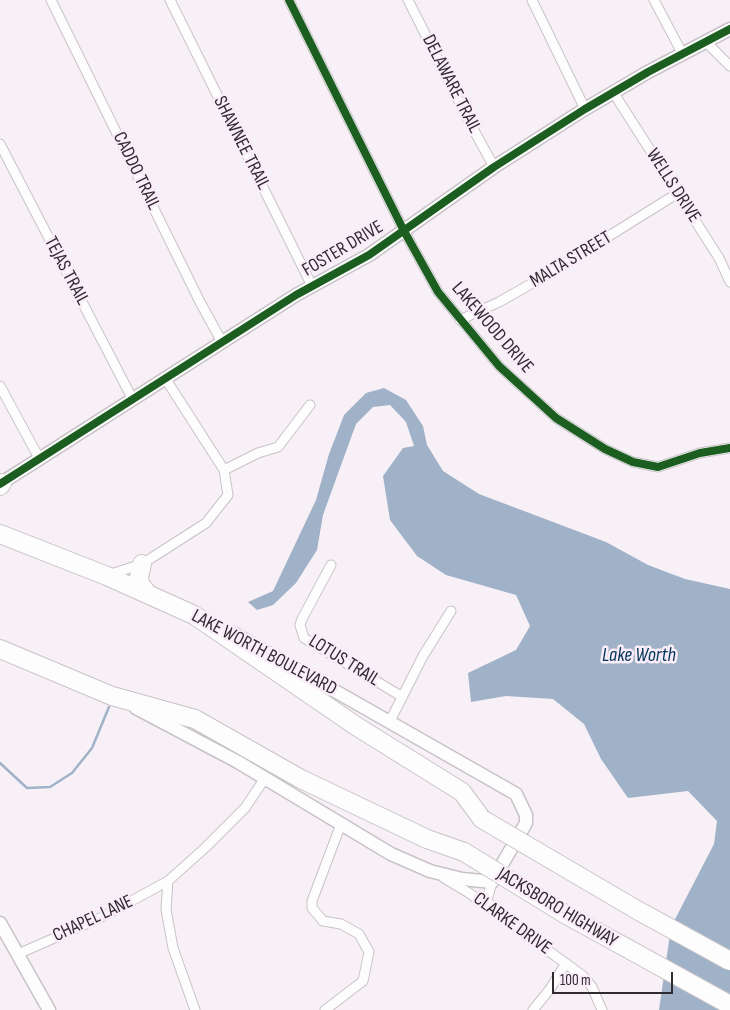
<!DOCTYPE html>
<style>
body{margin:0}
#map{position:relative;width:730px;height:1010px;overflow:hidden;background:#f7f0f6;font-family:"Sofia Sans Condensed",sans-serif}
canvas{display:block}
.scale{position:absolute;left:552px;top:972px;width:121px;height:22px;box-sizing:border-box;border:2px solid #302b2f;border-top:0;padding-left:6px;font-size:15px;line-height:18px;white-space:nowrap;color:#302b2f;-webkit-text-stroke:4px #faedf9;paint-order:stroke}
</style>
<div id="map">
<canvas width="730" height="1010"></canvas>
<div class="scale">100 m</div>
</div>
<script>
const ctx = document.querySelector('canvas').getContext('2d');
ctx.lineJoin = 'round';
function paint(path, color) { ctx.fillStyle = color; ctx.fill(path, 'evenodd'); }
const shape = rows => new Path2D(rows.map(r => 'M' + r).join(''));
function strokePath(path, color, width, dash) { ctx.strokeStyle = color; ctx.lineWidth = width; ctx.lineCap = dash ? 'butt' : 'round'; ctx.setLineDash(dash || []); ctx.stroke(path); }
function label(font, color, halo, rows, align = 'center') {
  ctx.font = font + ' "Sofia Sans Condensed",sans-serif'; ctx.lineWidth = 5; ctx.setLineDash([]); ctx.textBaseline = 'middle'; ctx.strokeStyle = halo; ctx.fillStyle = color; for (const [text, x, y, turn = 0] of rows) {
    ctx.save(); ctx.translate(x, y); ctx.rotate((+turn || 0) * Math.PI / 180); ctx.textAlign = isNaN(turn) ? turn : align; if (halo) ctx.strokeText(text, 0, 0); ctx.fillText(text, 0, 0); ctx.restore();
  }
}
paint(shape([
 [384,388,406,400,423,426,427,445,443,471,479,494,606,542,648,565,685,579,730,589,730,1010,659,1010,671,927,714,844,717,821,688,791,628,798,601,759,584,724,553,699,506,696,471,702,468,673,516,650,530,626,516,595,446,575,417,556,390,520,383,476,403,448,414,446,406,422,390,405,373,407,356,424,323,515,317,550,296,583,273,605,257,610,248,602,273,591,316,500,329,454,344,415,366,393]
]), '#a0b2c7');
strokePath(shape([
 [0,763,27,788,50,787,72,773,92,748,109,707]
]), '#a0b2c7', 2.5);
const street = shape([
 [51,0,200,302,222,342],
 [170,0,312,286],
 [289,0,404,231,438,292,499,366,556,418,605,449,633,462,658,467,700,453,730,448],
 [408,0,471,125,494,167],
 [532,0,585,109],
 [654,0,682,53],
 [706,42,730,66],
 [613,92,719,258,730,282],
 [0,144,132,398],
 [460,320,499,302,545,276,678,193],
 [0,386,39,458],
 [224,470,258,453,278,447,310,405],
 [331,565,302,619,300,625,304,638,401,696],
 [108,575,142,564,206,523,228,495,224,470,165,378],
 [389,723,423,656,451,611],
 [444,878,469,893,583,976,592,987,602,1010],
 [492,882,487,900,493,910],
 [18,954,102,917,168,881],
 [195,1010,173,948,166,909,168,881,206,847,245,808,265,778],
 [325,1010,363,981,369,952,359,934,341,924,323,921,312,908,312,901,341,824],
 [533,1010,550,989,566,963]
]);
const secondary = shape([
 [0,484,296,295,369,255,494,167,585,109,648,72,730,29],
 [136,708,238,762,391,854,430,871,462,879,492,882,526,823,526,815,516,794,235,634],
 [0,923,49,1010]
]);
const highway = shape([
 [0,486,2,483],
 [0,534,107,576,194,615,356,726,462,792,482,819],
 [142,564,139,577,140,584,147,593],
 [0,649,112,696,195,719,301,779,427,839,464,852]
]);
strokePath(street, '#c8c3c7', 11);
strokePath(secondary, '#c8c3c7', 15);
strokePath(highway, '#c8c3c7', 20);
strokePath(street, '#fefdfe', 9);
strokePath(secondary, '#fefdfe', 12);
strokePath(highway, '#fefdfe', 18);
const highwayBridge = shape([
 [482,819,637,910,730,961],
 [464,852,565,914,730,1005]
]);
strokePath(highwayBridge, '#c8c3c7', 20, []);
strokePath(highwayBridge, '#fefdfe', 18);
strokePath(shape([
 [289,0,404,231,438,292,499,366,556,418,605,449,633,462,658,467,700,453,730,448],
 [0,484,296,295,369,255,494,167,585,109,648,72,730,29]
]), '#1b5e20', 8);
label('19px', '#302b2f', '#faedf9', [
 ["DELAWARE TRAIL",451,84,63],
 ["SHAWNEE TRAIL",241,143,63],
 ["CADDO TRAIL",136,171,64],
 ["WELLS DRIVE",673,186,57],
 ["FOSTER DRIVE",343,249,-31],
 ["MALTA STREET",571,260,-31],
 ["TEJAS TRAIL",66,271,62],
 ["LAKEWOOD DRIVE",492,328,49],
 ["LAKE WORTH BOULEVARD",264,653,28],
 ["LOTUS TRAIL",344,661,32],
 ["JACKSBORO HIGHWAY",557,908,31],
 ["CHAPEL LANE",93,919,-25],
 ["CLARKE DRIVE",512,924,36]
]);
label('italic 20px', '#013459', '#faedf9', [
 ["Lake Worth",639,656]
]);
</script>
